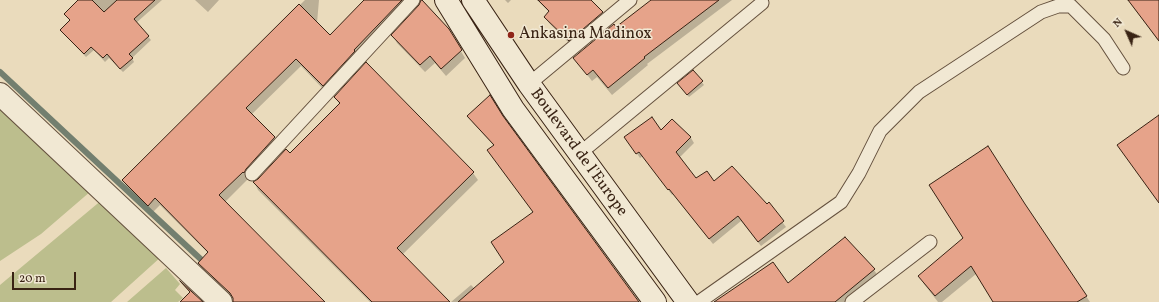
<!DOCTYPE html>
<style>
body{margin:0}
#map{position:relative;width:1159px;height:302px;overflow:hidden;background:#eadbbc;font-family:Vollkorn,serif}
canvas{display:block}
.north{position:absolute;left:1107px;top:12px;width:40px;height:40px;-webkit-text-stroke:3px #f1e8d3;paint-order:stroke;rotate:315deg;font-size:11px;font-weight:700;line-height:16px;text-align:center;color:#392314}
.north::after{content:'';display:block;margin:auto;width:14px;height:18px;background:#392314;clip-path:polygon(50% 0,100% 100%,50% 72%,0 100%)}
.scale{position:absolute;left:12px;top:272px;width:64px;height:18px;box-sizing:border-box;border:2px solid #392314;border-top:0;padding-left:5px;font-size:12px;line-height:14px;white-space:nowrap;color:#392314;-webkit-text-stroke:3px #f1e8d3;paint-order:stroke}
</style>
<div id="map">
<canvas width="1159" height="302"></canvas>
<div class="north">N</div>
<div class="scale">20 m</div>
</div>
<script>
const ctx = document.querySelector('canvas').getContext('2d');
ctx.lineJoin = 'round';
function paint(path, color) { ctx.fillStyle = color; ctx.fill(path, 'evenodd'); }
const shape = rows => new Path2D(rows.map(r => 'M' + r).join(''));
function strokePath(path, color, width, dash) { ctx.strokeStyle = color; ctx.lineWidth = width; ctx.lineCap = dash ? 'butt' : 'round'; ctx.setLineDash(dash || []); ctx.stroke(path); }
function label(font, color, halo, rows, align = 'center') {
  ctx.font = font + ' Vollkorn,serif'; ctx.lineWidth = 3; ctx.setLineDash([]); ctx.textBaseline = 'middle'; ctx.strokeStyle = halo; ctx.fillStyle = color; for (const [text, x, y, turn = 0] of rows) {
    ctx.save(); ctx.translate(x, y); ctx.rotate((+turn || 0) * Math.PI / 180); ctx.textAlign = isNaN(turn) ? turn : align; if (halo) ctx.strokeText(text, 0, 0); ctx.fillText(text, 0, 0); ctx.restore();
  }
}
paint(shape([
 [0,106,91,191,41,234,0,261],
 [103,199,162,256,111,302,0,302,0,285],
 [166,268,180,284,175,290,183,298,178,302,127,302]
]), '#bcbe8d');
paint(shape([
 [79,0,162,0,136,23,151,40,132,58,134,62,123,72,109,58,105,62,94,50,86,57,64,34,61,30,71,21,65,14],
 [195,0,219,0,208,12],
 [305,0,319,0,317,23,330,36,366,0,409,0,327,93,301,66,251,115,274,138,279,146,250,176,249,180,248,179,225,202,324,302,234,302,234,299,203,271,199,263,208,253,160,205,153,212,127,187,123,180],
 [505,0,511,0,508,3],
 [537,0,591,0,605,19,572,46,549,23,545,17,549,12],
 [653,0,732,0,647,64,648,65,612,95,597,77,592,81,574,58],
 [1128,0,1159,0,1159,42],
 [448,30,465,58,446,76,435,63,425,72,397,43,393,35],
 [366,64,473,173,478,180,402,255,449,302,370,302,258,190,254,182,290,154,340,105,335,97],
 [693,71,704,85,689,97,680,86],
 [469,116,502,117,638,302,451,302,471,285,475,289,505,263,534,213,493,158,494,146,473,123],
 [672,120,691,138,694,143,679,158,696,180,714,183,767,205,769,204,786,227,761,246,741,221,713,244,673,194,672,195,643,156,640,158,629,142,661,132],
 [845,238,874,270,878,276,848,302,728,302,787,285],
 [964,239,1086,296,1090,302,994,302,976,274,942,302,938,302,924,284,919,276]
]), '#0003');
strokePath(shape([
 [0,72,207,265]
]), '#737f6f', 6);
const building = shape([
 [78,0,92,0,104,12,117,0,155,0,134,19,149,36,129,54,133,58,120,69,107,54,103,58,91,47,84,54,60,30,70,20,64,14,78,0],
 [364,0,402,0,354,50,355,51,323,86,296,59,246,108,275,137,246,169,244,173,243,172,219,195,325,302,233,302,233,298,230,293,198,263,208,252,155,198,148,206,122,180,299,4,330,35,364,0],
 [421,0,422,0,449,29,462,50,441,69,430,56,420,65,391,35,419,5,421,0],
 [538,0,591,0,603,12,569,41,544,17,549,11,538,0],
 [651,0,719,0,644,57,645,58,608,88,593,70,587,75,573,58,614,24,616,27,651,0],
 [1128,0,1159,0,1159,41,1128,0],
 [366,62,474,172,397,248,450,302,372,302,253,182,258,179,286,149,290,153,340,103,334,97,366,62],
 [693,70,703,81,687,95,677,83,693,70],
 [490,95,503,116,639,302,458,302,504,262,491,242,533,212,487,150,494,145,467,116,490,95],
 [1159,115,1159,203,1117,145,1159,115],
 [652,117,661,130,672,119,691,137,676,152,696,178,707,171,714,181,732,166,767,204,769,202,784,221,758,242,738,216,709,239,669,189,668,190,639,152,636,154,624,137,652,117],
 [988,146,1025,204,1087,296,1077,302,993,302,971,266,935,296,918,276,963,238,929,185,988,146],
 [845,237,875,269,835,302,714,302,773,262,788,283,845,237],
 [180,281,203,302,180,302,190,292,180,281]
]);
paint(building, '#e6a38a');
strokePath(building, '#392314', 1);
const lane = shape([
 [529,84,630,0],
 [579,154,762,3],
 [252,174,413,0],
 [699,302,841,202,859,173,880,131,919,92,1041,12,1058,6,1071,6,1104,39,1123,68],
 [852,302,930,242]
]);
const street = shape([
 [0,94,221,302]
]);
const secondary = shape([
 [446,0,513,109,655,302],
 [473,0,529,84,688,302]
]);
strokePath(lane, '#65513e', 15);
strokePath(street, '#65513e', 24);
strokePath(secondary, '#392314', 24);
strokePath(lane, '#f1e8d3', 13);
strokePath(street, '#f1e8d3', 22);
strokePath(secondary, '#f1e8d3', 22);
for (const [x, y, r, color] of [
 [511,35,4,"#8f2418"]
]) { const dot = new Path2D(); dot.arc(x, y, r, 0, 2 * Math.PI); ctx.fillStyle = color; ctx.fill(dot); strokePath(dot, '#f1e8d3', 1.5); }
label('16px', '#392314', '#f1e8d3', [
 ["Ankasina Madinox",519,35]
], 'left');
label('16px', '#392314', '#f1e8d3', [
 ["Boulevard de l'Europe",578,153,54]
]);
</script>
